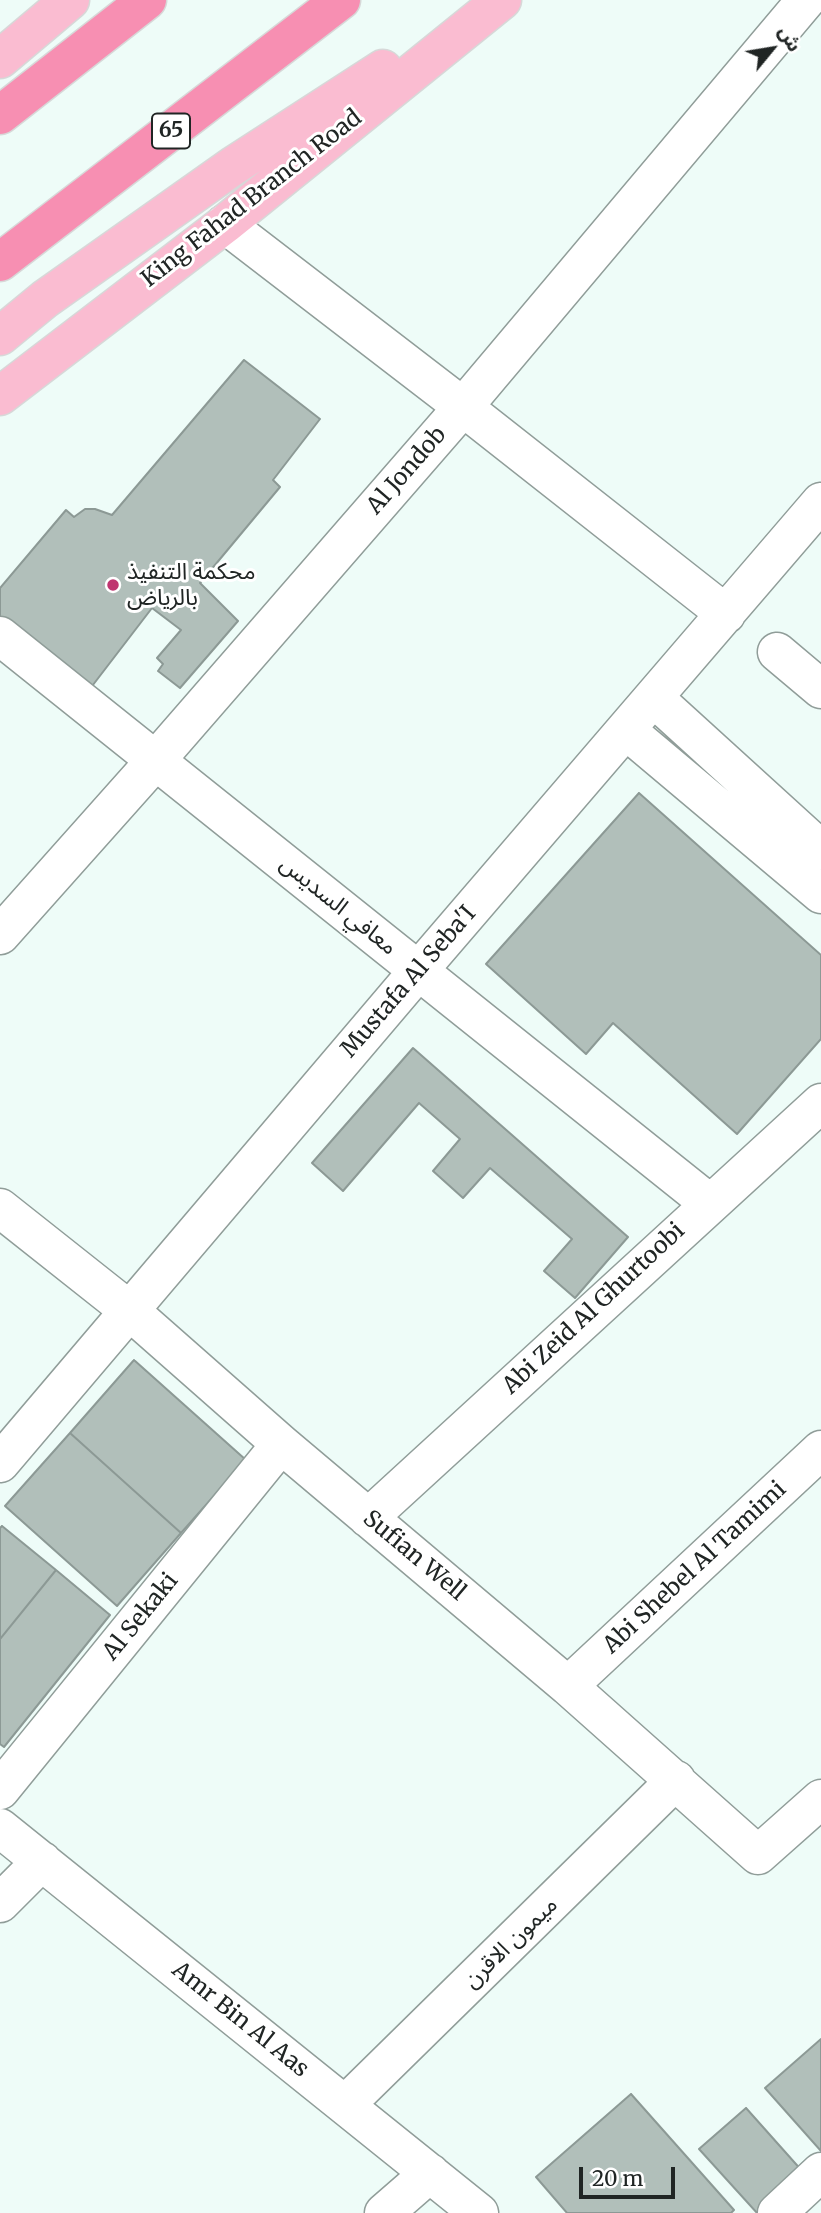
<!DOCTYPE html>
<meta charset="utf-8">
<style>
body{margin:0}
#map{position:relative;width:821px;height:2213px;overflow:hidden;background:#eefcf8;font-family:Merriweather,"Noto Sans Arabic",serif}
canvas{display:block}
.north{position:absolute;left:737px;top:14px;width:70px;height:70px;-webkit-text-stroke:5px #fff;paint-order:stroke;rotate:60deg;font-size:19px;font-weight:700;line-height:28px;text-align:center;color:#202524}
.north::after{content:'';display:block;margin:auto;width:24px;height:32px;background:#202524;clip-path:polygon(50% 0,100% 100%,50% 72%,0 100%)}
.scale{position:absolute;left:579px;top:2167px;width:96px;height:32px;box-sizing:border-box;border:4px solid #202524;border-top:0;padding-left:9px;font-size:21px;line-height:24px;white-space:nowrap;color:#202524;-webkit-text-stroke:5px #fff;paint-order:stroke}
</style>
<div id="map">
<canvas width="821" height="2213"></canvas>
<div class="north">ش</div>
<div class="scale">20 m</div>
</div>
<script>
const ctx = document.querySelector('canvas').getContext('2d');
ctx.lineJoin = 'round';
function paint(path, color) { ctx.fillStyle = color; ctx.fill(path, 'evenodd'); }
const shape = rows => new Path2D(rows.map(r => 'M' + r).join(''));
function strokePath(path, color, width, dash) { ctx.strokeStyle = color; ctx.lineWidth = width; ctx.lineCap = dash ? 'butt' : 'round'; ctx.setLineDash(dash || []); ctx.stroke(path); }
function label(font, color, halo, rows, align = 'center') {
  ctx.font = font + ' Merriweather,"Noto Sans Arabic",serif'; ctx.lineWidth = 6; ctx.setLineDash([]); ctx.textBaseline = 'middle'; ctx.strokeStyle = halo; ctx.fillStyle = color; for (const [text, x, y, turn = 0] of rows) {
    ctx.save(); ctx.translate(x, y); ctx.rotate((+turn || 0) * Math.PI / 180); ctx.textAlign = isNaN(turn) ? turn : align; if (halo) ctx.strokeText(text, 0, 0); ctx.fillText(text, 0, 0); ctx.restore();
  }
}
const building = shape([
 [244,360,320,419,273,480,280,487,200,583,238,621,180,688,158,671,163,664,157,658,181,630,152,608,86,694,0,625,0,588,66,510,74,517,85,509,95,509,112,515,244,360],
 [639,793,821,955,821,1039,737,1134,613,1023,586,1054,486,964,639,793],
 [413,1048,628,1237,575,1298,544,1271,572,1239,490,1168,463,1198,433,1171,460,1139,419,1103,343,1191,312,1163,413,1048],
 [134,1360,246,1460,181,1533,70,1433,134,1360],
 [70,1433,181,1533,117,1606,5,1506,70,1433],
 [2,1526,56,1570,0,1639,0,1528,2,1526],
 [56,1570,110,1615,4,1747,0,1744,0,1639,56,1570],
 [821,2039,821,2151,765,2088,821,2039],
 [631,2094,734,2210,731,2213,567,2213,536,2177,631,2094],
 [746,2108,803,2172,757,2213,699,2149,746,2108]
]);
paint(building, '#b1bfba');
strokePath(building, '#8c9995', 2);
const minor = shape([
 [225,224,463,407,726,614],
 [0,636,709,1203],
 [777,652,821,689],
 [654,698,821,850],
 [626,730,821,894],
 [0,935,156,760,463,407,806,0],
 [0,1208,130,1311,281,1444,568,1686,758,1855,821,1799],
 [0,1463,419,970,821,502],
 [368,1518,821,1103],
 [568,1686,821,1450],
 [0,1790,281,1444],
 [0,1828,479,2213],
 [0,1903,42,1861],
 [345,2105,676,1780],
 [384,2213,430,2173],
 [777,2213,821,2172]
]);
const major = shape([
 [0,59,70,0],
 [0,336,45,299,233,166,383,69],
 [0,396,225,224,502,0]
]);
const highway = shape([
 [0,115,147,0],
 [0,262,341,0]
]);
strokePath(minor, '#909d99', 41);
strokePath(major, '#d7d8d8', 41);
strokePath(highway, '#d7d8d8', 41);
strokePath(minor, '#fff', 38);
strokePath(major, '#fabcd1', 38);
strokePath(highway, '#f78fb2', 38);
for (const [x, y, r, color] of [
 [113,585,7,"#bf3570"]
]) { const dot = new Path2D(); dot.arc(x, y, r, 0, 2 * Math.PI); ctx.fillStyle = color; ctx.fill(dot); strokePath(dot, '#fff', 2.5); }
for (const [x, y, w] of [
 [171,131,38]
]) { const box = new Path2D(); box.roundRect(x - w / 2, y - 17.5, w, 35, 5); ctx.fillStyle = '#fff'; ctx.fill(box); strokePath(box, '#202524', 2); }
label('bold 21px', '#202524', null, [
 ["65",171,131]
]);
label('23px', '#202524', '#fff', [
 ["King Fahad Branch Road",252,199,-38],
 ["Al Jondob",407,471,-49],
 ["معافي السديس",338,906,39],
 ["Mustafa Al Seba'I",409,982,-49],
 ["Abi Zeid Al Ghurtoobi",594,1309,-43],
 ["Sufian Well",414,1556,40],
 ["Abi Shebel Al Tamimi",695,1568,-43],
 ["Al Sekaki",141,1617,-51],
 ["ميمون الاقرن",511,1943,-44],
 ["Amr Bin Al Aas",240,2020,39]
]);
label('23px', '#202524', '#fff', [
 ["محكمة التنفيذ",127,572],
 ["بالرياض",127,598]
], 'left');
</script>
